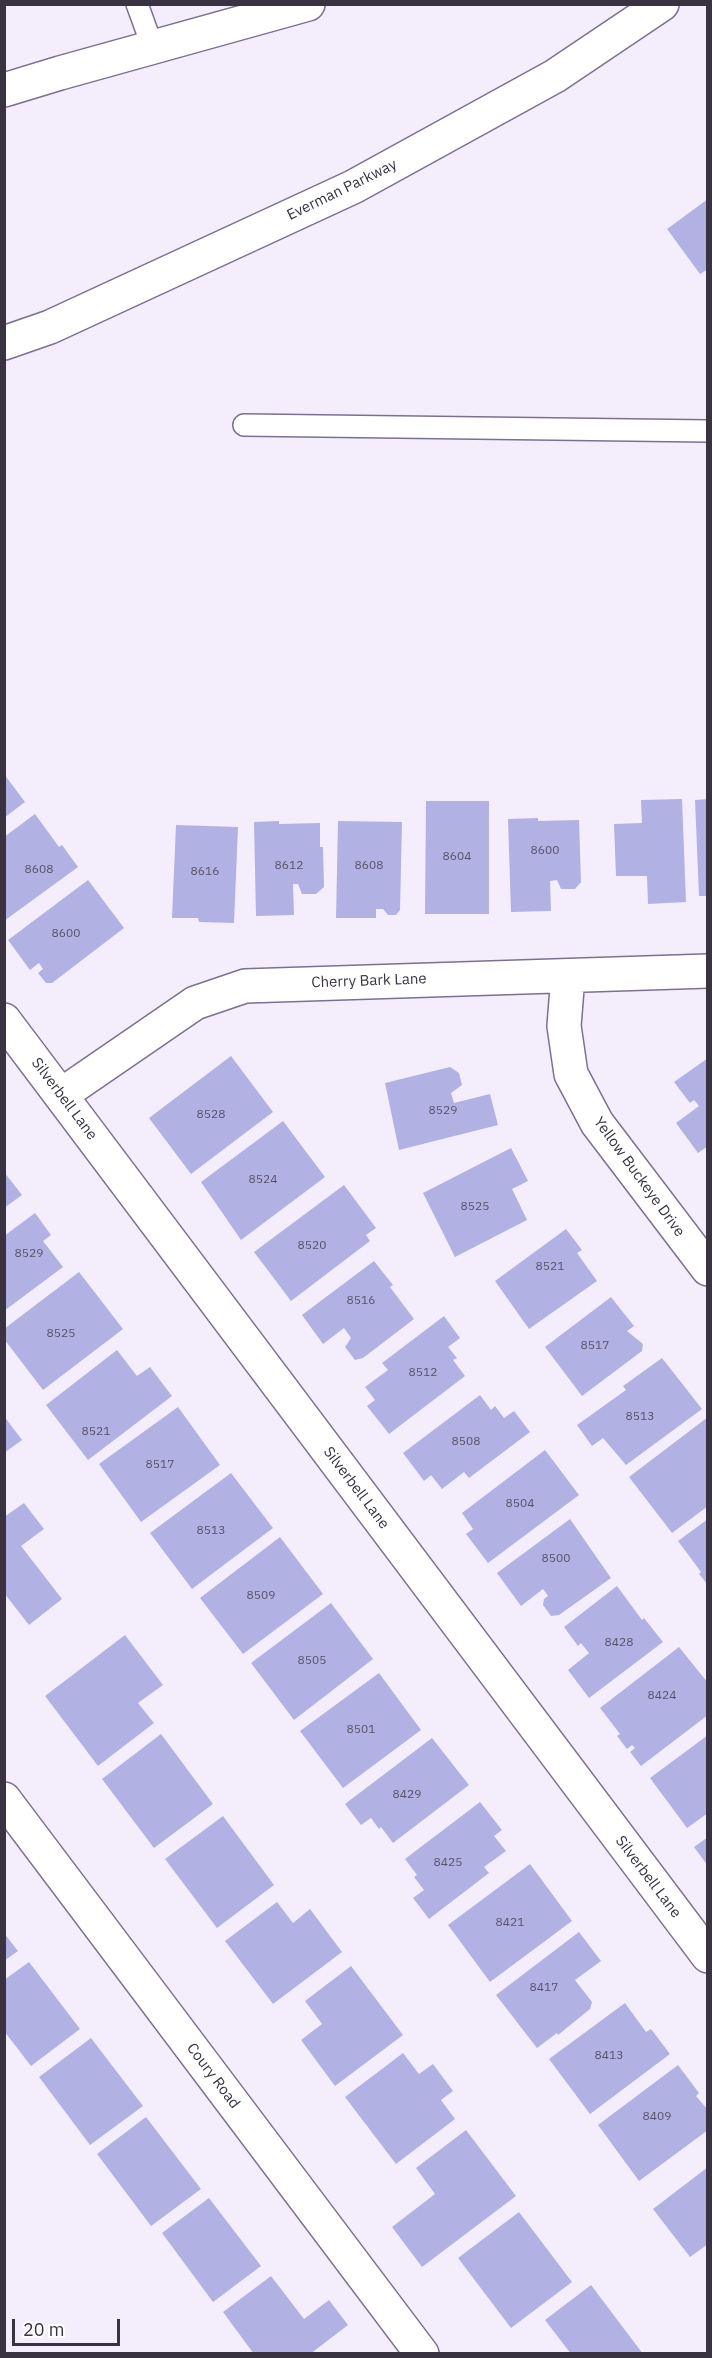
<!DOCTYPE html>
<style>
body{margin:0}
#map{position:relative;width:712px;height:2358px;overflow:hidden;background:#f4eefc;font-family:"IBM Plex Sans",sans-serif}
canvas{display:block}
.frame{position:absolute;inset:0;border:6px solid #393341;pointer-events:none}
.scale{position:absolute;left:12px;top:2319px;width:108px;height:27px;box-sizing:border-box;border:3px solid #393341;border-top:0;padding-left:8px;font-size:18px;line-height:21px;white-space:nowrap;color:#393341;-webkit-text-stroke:4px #fff;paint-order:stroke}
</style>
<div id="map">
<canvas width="712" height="2358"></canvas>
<div class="frame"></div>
<div class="scale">20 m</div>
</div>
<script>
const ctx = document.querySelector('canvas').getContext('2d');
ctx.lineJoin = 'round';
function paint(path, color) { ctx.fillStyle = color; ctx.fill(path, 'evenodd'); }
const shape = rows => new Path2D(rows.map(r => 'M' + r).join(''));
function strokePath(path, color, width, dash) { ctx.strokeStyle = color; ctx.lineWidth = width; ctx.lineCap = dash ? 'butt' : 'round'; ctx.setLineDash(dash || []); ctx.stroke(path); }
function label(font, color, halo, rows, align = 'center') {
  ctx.font = font + ' "IBM Plex Sans",sans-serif'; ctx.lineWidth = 6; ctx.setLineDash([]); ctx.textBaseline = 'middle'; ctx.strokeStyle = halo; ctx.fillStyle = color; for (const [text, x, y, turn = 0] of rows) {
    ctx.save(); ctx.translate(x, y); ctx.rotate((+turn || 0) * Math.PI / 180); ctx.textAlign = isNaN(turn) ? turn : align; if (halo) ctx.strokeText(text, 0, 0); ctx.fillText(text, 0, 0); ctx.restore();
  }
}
paint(shape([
 [708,199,708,269,700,274,667,229],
 [4,774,25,802,4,818],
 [682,799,686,902,648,904,647,876,616,876,614,824,642,823,641,800],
 [708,799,708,896,699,896,695,800],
 [426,801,489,801,489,914,425,914],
 [35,814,59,847,62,845,78,867,4,921,4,877,6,875,4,873,4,837],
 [538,818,538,821,579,820,581,882,575,889,561,889,557,880,550,881,551,911,511,912,508,819],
 [279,821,279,824,320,823,320,847,323,847,324,887,316,894,302,894,298,884,293,884,294,915,256,916,254,822],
 [338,821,402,822,400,910,396,915,388,915,383,909,376,909,376,918,336,918],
 [176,825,238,827,234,923,199,922,198,918,172,918],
 [88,880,124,928,52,983,46,983,38,973,43,969,39,963,30,970,8,940],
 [231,1056,273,1112,191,1174,149,1118],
 [708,1058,708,1146,698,1153,676,1123,699,1106,694,1100,690,1103,674,1082],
 [450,1067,459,1073,462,1085,451,1093,454,1103,490,1094,498,1125,399,1150,385,1083],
 [283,1121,325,1177,241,1240,201,1182],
 [511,1148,528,1181,512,1189,527,1220,455,1257,423,1193],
 [4,1172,22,1195,4,1208],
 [344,1185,376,1228,366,1235,370,1241,291,1301,254,1252],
 [35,1213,51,1235,43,1241,63,1267,4,1311,4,1236],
 [566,1229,582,1250,577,1253,597,1281,529,1329,495,1281],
 [374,1261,393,1285,390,1287,414,1319,363,1358,355,1360,345,1347,351,1338,344,1328,323,1344,302,1315],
 [79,1272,123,1329,43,1390,4,1339,4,1329],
 [611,1297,634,1326,627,1331,643,1344,642,1351,582,1396,545,1347],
 [444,1316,460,1338,448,1347,457,1358,453,1360,465,1376,389,1434,367,1406,375,1400,365,1387,388,1370,382,1363],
 [117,1350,137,1376,150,1367,172,1396,88,1460,46,1405],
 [662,1358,702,1409,626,1465,603,1438,592,1446,577,1425,626,1390,623,1386],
 [480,1395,491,1410,495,1406,504,1418,514,1411,530,1432,469,1478,464,1472,442,1489,431,1475,424,1481,403,1453],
 [178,1407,220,1465,141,1522,99,1464],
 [4,1416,22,1440,4,1453],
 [708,1417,708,1506,672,1533,629,1477],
 [545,1450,579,1495,488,1563,466,1534,473,1529,462,1513],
 [231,1473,273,1528,192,1589,150,1533],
 [24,1503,44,1529,21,1546,62,1599,29,1625,4,1593,4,1517],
 [570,1519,611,1578,559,1615,551,1616,543,1605,544,1599,548,1596,543,1589,521,1606,497,1573],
 [708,1519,708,1585,699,1574,701,1572,678,1541],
 [280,1537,323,1594,243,1654,200,1598],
 [617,1586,642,1620,644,1618,663,1642,589,1698,568,1670,589,1653,581,1643,578,1646,564,1627],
 [331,1603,373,1659,294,1720,251,1663],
 [125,1635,163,1685,138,1703,154,1723,98,1766,45,1696],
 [679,1647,708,1683,708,1715,641,1766,630,1752,635,1748,632,1745,627,1749,617,1736,620,1734,600,1708],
 [379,1673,421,1730,343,1788,300,1731],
 [161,1734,213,1804,154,1848,102,1779],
 [708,1735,708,1813,687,1828,650,1778],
 [432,1738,469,1785,393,1843,381,1827,379,1829,371,1818,361,1825,345,1804],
 [480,1802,502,1830,494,1836,506,1851,484,1867,489,1873,429,1919,413,1898,424,1890,414,1877,417,1875,405,1859],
 [223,1816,274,1885,217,1928,165,1859],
 [708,1837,708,1866,694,1847],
 [530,1864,572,1921,490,1982,448,1925],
 [277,1902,293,1923,310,1909,342,1952,273,2004,225,1941],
 [579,1932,601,1961,575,1980,592,2002,590,2009,558,2035,557,2033,537,2048,496,1995],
 [4,1933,18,1951,4,1961],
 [29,1962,80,2029,31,2066,4,2031,4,1980],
 [351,1966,403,2035,335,2086,301,2040,322,2024,305,2001],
 [625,2003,646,2032,651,2029,670,2054,590,2114,549,2059],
 [91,2038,143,2106,90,2145,39,2077],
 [403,2053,419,2074,433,2064,453,2091,441,2100,455,2119,396,2164,345,2097],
 [678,2065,699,2093,696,2096,708,2110,708,2130,639,2181,598,2125],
 [146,2117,201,2189,151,2226,97,2154],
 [466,2130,516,2196,422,2267,392,2227,435,2194,416,2168],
 [708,2167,708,2244,690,2257,653,2209],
 [209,2198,261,2266,213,2302,162,2233],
 [519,2212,572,2282,511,2328,458,2258],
 [271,2276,304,2319,329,2300,348,2325,310,2354,254,2354,223,2312],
 [591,2285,643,2354,571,2354,545,2320]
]), '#b1b1e4');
const lane = shape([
 [137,4,153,48],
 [244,425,708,431]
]);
const street = shape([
 [568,976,564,1026,571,1074,597,1123,708,1269],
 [4,1020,708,1956],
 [61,1095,195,1003,245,986,708,971],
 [4,1799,422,2354]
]);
const secondary = shape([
 [4,90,60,73,308,4],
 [4,343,50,327,353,187,555,76,662,4]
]);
strokePath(lane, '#7d6f8e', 24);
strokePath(street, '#7d6f8e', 36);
strokePath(secondary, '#7d6f8e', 36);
strokePath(lane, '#fff', 21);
strokePath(street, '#fff', 33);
strokePath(secondary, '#fff', 33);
label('12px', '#57526a', null, [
 ["8600",545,851],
 ["8604",457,857],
 ["8612",289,866],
 ["8608",369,866],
 ["8608",39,870],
 ["8616",205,872],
 ["8600",66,934],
 ["8529",443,1111],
 ["8528",211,1115],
 ["8524",263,1180],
 ["8525",475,1207],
 ["8520",312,1246],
 ["8529",29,1254],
 ["8521",550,1267],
 ["8516",361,1301],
 ["8525",61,1334],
 ["8517",595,1346],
 ["8512",423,1373],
 ["8513",640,1417],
 ["8521",96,1432],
 ["8508",466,1442],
 ["8517",160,1465],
 ["8504",520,1504],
 ["8513",211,1531],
 ["8500",556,1559],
 ["8509",261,1596],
 ["8428",619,1643],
 ["8505",312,1661],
 ["8424",662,1696],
 ["8501",361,1730],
 ["8429",407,1795],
 ["8425",448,1863],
 ["8421",510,1923],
 ["8417",544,1988],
 ["8413",609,2056],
 ["8409",657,2117]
]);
label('15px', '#393341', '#fff', [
 ["Everman Parkway",342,190,-26],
 ["Cherry Bark Lane",369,981,-2],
 ["Silverbell Lane",64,1099,53],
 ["Yellow Buckeye Drive",639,1177,54],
 ["Silverbell Lane",356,1488,53],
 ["Silverbell Lane",648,1877,53],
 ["Coury Road",213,2076,53]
]);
</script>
